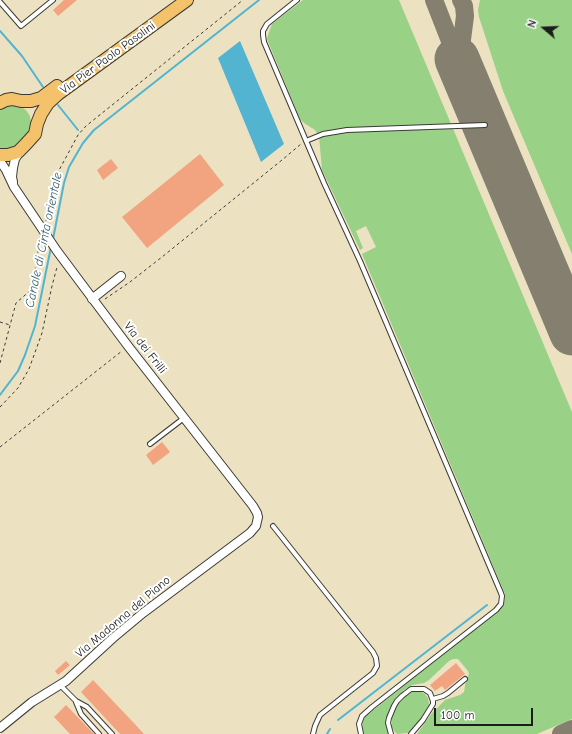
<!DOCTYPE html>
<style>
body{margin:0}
#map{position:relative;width:572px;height:734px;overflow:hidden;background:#ece2c1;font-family:"Comic Neue",sans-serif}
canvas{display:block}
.north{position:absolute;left:524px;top:8px;width:40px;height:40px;-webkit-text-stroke:3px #fff;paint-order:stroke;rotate:289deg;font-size:11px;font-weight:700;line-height:16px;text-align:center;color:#1c1c1c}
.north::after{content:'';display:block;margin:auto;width:14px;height:18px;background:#1c1c1c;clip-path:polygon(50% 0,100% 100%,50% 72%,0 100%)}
.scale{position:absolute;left:434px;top:708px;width:99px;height:18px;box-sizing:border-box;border:2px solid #1c1c1c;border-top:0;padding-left:5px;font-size:12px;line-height:14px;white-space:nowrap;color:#1c1c1c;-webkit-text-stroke:3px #fff;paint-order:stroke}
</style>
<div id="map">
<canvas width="572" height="734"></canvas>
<div class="north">N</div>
<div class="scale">100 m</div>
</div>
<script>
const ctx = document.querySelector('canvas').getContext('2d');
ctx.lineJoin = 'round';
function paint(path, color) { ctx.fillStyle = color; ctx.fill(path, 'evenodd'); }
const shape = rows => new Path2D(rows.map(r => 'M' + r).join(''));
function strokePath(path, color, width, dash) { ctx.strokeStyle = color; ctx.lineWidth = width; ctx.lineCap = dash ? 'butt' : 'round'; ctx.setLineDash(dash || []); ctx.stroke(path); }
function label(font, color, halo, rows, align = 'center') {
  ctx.font = font + ' "Comic Neue",sans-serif'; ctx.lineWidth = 4; ctx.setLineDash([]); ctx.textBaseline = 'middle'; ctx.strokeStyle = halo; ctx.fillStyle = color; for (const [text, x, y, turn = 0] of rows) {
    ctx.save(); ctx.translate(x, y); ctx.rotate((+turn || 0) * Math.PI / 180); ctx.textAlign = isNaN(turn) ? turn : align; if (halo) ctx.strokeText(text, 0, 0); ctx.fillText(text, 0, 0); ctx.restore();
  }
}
paint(shape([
 [303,0,399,0,572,412,572,719,537,734,417,734,432,713,445,700,460,695,464,692,466,680,469,674,468,671,458,659,453,659,449,661,429,680,424,683,412,685,404,690,393,704,388,714,387,726,389,734,364,734,362,729,363,721,365,717,502,607,504,603,505,594,362,254,376,247,366,226,356,231,363,248,360,250,322,170,319,136,315,130,304,123,300,119,267,39,268,35,272,24],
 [480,0,572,0,572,254,503,91,479,17,478,10],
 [11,105,21,107,26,110,30,116,31,122,31,128,29,133,16,146,8,149,0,149,0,109],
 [417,691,420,691,425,694,428,698,429,704,428,708,415,727,411,731,408,733,397,734,395,732,392,727,392,718,395,708,402,698,412,692]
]), '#99d286');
paint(shape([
 [240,41,284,144,261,162,218,58]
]), '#52b4d1');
strokePath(shape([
 [0,31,22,56,43,87],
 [58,105,78,130],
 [53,239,64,183,69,167,83,143,94,130,259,0],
 [0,395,18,371,25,355,35,326,51,247],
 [338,720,487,605],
 [327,734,330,729]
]), '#52b4d1', 2);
strokePath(shape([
 [434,0,457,59],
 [461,0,464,6,465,16,460,55,462,68,469,87],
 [552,286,566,298,572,301],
 [561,734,572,729]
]), '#847f6e', 18);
strokePath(shape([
 [457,59,572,333]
]), '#847f6e', 45);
paint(shape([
 [64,0,77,0,58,16,53,10],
 [200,154,224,185,147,248,122,217],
 [111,159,118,168,103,180,97,170],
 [162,442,170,452,153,465,146,455],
 [66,661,70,665,58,675,55,671],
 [456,663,465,674,445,690,442,686,435,691,430,685],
 [93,680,132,721,144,734,120,734,81,692],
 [66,705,94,734,70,734,54,717]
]), '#f1a47f');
const service = shape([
 [297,0,267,24,263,31,263,35,264,42,324,183,360,261,501,593,502,596,501,604,496,610,372,707,362,716,359,724,361,734],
 [0,2,21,26,53,0],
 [306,141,323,134,347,130,485,125],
 [150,444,184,418],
 [273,526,373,652,376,658,377,666,373,673,320,715,315,726,313,734],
 [60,685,76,701,87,707,112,734],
 [433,699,443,696,448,693,465,679],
 [76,702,81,714,99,734],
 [391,734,388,723,389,718,394,706,397,701,402,696,411,689,424,689,430,693,433,701,433,704,423,720,411,734]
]);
const minor = shape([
 [0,161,6,170,14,187,57,251,128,346,253,506,257,513,258,517,256,526,250,533,143,613,113,638,66,681,32,702,0,728],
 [13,182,12,177,13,168,15,159,21,150],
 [92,299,121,276]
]);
const primary = shape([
 [0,103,6,100,12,99,21,101,31,101,41,98,57,86],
 [0,155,8,155,18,152,25,145,35,134,37,124,41,114,48,103,58,94,187,0]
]);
strokePath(service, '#3b3a35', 6);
strokePath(minor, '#3b3a35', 10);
strokePath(primary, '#3b3a35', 14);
strokePath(shape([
 [46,221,57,174,78,135,86,126,243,0],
 [105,299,130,282,162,257,282,160,301,144],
 [0,322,10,325],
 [0,363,16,303,32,289,40,240],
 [0,407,18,388,29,369,42,333,52,286,57,267,58,266],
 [0,447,122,351]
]), '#3b3a35', 1, [3, 3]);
strokePath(service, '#fff', 4);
strokePath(minor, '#fff', 8);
strokePath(primary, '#f3c26a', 12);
label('12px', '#1c1c1c', '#fff', [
 ["Via Pier Paolo Pasolini",108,58,-36],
 ["Via dei Frilli",145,348,52],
 ["Via Madonna del Piano",123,617,-40]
]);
label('italic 13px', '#34606d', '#fff', [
 ["Canale di Cinta orientale",44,240,-78]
]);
</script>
